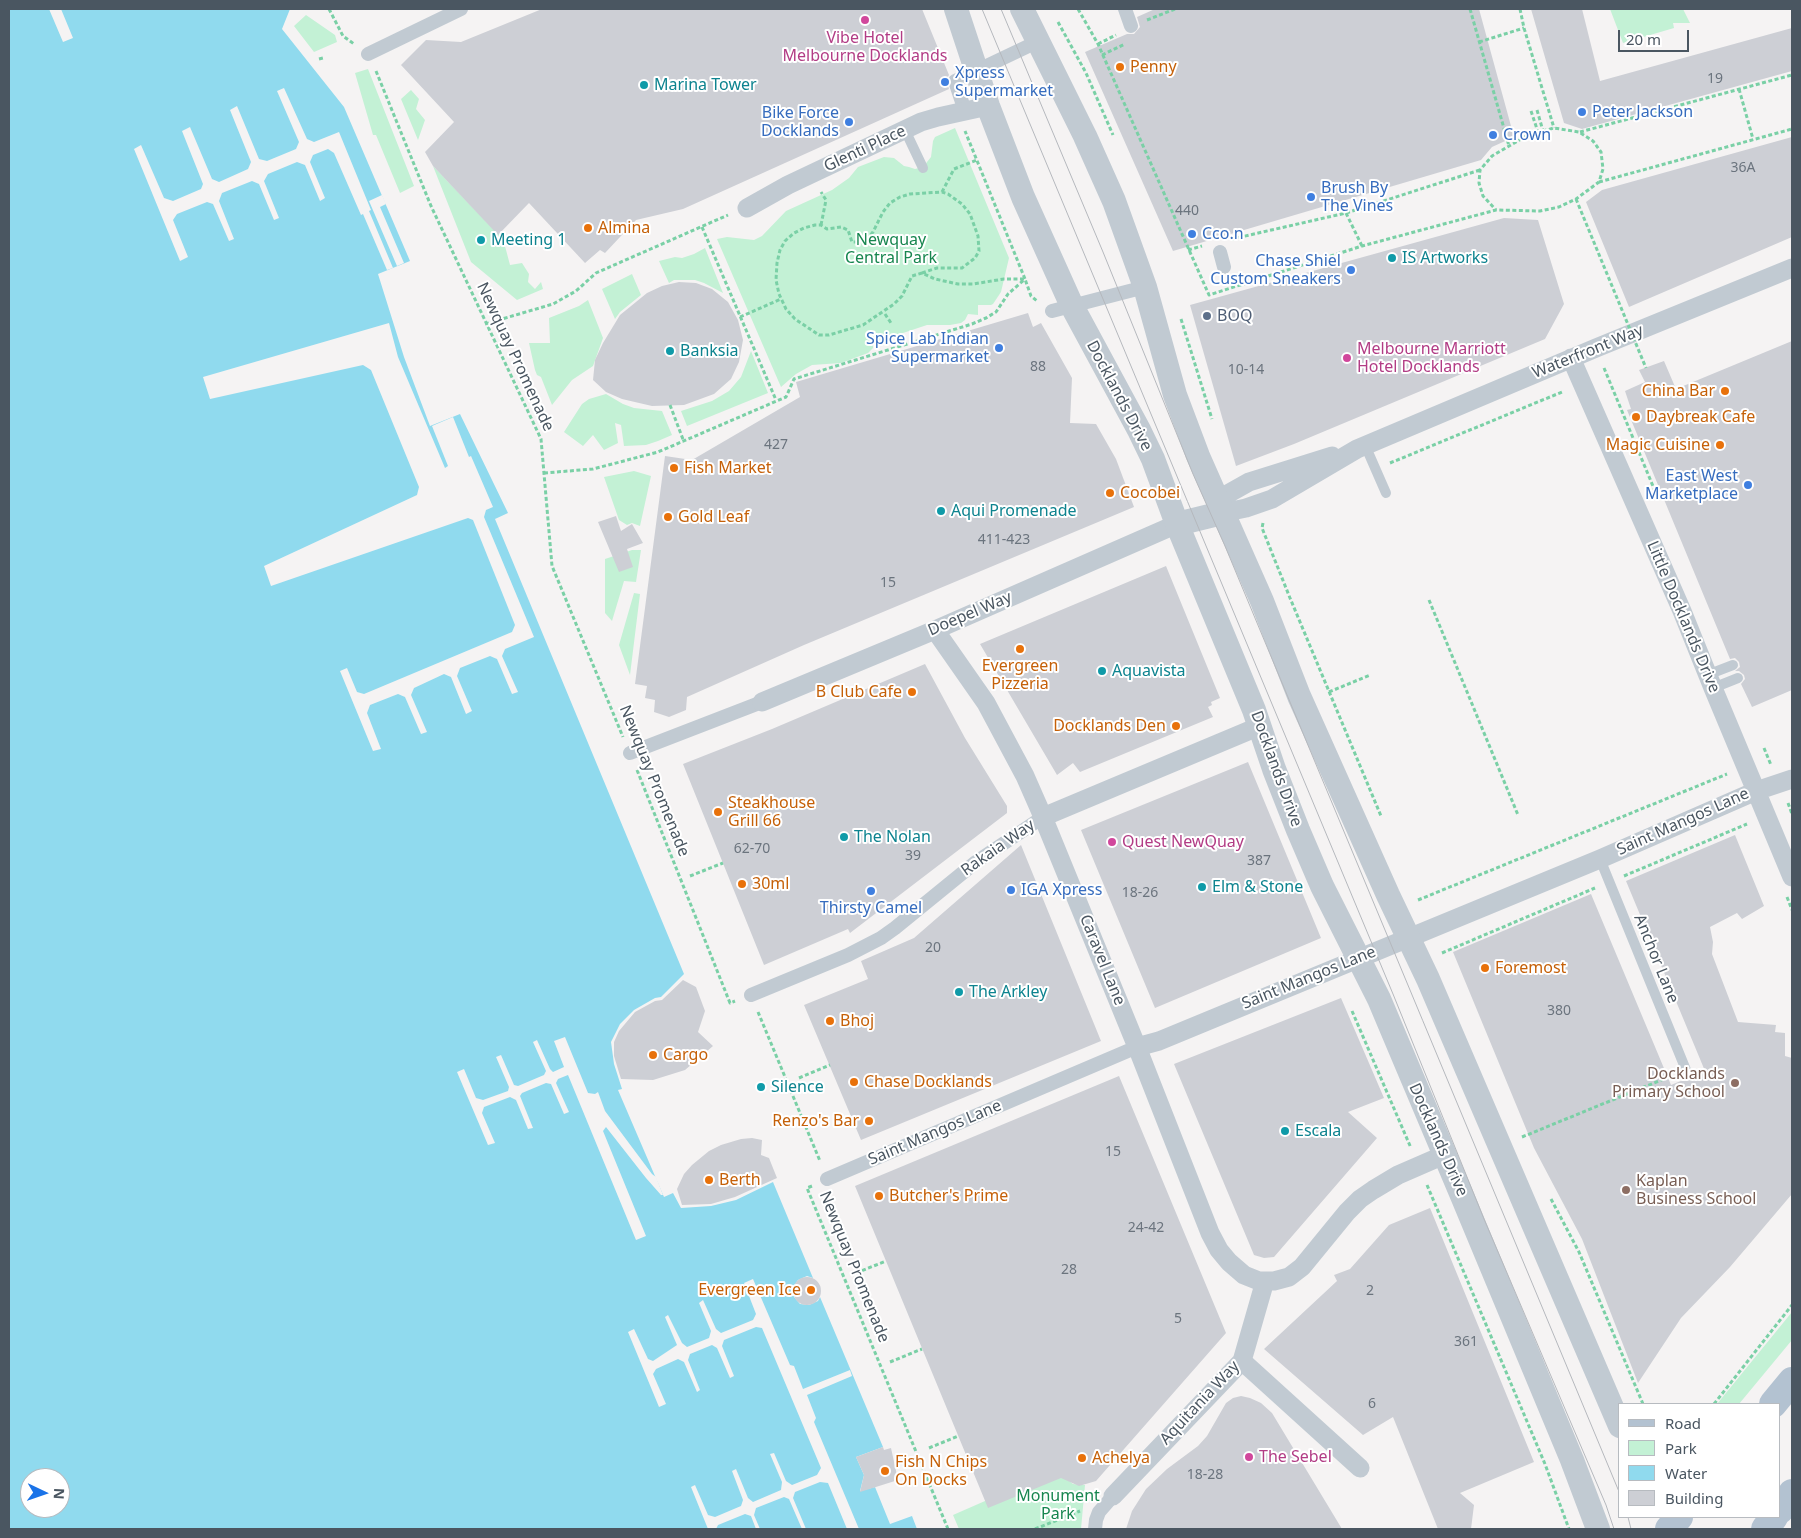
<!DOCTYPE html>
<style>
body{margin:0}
#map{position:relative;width:1801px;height:1538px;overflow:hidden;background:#f5f3f3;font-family:"Noto Sans",sans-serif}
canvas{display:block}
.frame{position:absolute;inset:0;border:10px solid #4a5661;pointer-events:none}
.legend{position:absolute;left:1618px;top:1403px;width:162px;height:115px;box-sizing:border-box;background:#fff;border:1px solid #b7bbc0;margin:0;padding:6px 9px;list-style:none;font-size:15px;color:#4a5661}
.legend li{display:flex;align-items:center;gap:10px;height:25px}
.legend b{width:25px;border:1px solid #b7bbc0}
.north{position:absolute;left:20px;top:1468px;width:50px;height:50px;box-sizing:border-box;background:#fff;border:1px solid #b7bbc0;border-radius:50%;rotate:93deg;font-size:14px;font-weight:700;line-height:20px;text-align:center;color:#4a5661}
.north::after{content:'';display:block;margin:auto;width:18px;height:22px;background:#1a73e8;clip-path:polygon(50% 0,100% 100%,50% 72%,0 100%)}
.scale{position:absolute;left:1618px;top:30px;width:71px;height:22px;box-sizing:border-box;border:2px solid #4a5661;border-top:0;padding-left:6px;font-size:15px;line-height:18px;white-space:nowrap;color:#4a5661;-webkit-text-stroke:4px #fff;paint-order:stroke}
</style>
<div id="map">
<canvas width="1801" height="1538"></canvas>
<div class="frame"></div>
<ul class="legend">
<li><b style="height:6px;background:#b3c2d1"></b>Road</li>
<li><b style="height:14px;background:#c3f1d5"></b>Park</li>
<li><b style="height:14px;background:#90daee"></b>Water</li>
<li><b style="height:14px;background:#cdcfd5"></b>Building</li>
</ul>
<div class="north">N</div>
<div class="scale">20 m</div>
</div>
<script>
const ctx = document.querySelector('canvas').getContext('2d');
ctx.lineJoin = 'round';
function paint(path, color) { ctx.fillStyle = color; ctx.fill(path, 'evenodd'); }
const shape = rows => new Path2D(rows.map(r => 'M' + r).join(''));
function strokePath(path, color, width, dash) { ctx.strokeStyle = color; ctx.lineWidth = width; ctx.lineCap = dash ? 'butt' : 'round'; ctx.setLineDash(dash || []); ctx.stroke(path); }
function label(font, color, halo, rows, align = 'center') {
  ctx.font = font + ' "Noto Sans",sans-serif'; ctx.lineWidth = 4; ctx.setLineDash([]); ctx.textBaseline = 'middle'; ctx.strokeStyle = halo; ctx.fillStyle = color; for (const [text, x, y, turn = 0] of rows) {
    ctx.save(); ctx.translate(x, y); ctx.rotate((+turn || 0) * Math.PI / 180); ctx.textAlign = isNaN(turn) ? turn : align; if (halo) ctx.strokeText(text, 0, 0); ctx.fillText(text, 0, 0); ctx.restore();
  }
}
paint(shape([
 [1610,9,1683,9,1690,23,1673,23,1674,28,1623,43],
 [306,15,335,35,337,42,314,52,294,26],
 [368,69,414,186,400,193,376,135,373,135,355,73],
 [411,90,419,99,416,109,425,120,418,140,401,99],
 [955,128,1009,258,1001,292,993,304,991,305,978,305,978,315,968,314,965,320,961,323,950,325,927,325,873,343,873,348,868,353,841,363,812,365,796,374,781,387,717,239,727,237,754,240,762,236,786,211,832,190,849,178,858,167,884,157,894,158,904,166,909,167,915,169,923,167,931,157,933,141,935,137],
 [433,166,498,234,501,231,510,265,522,263,529,274,528,282,535,289,541,282,543,289,517,300,471,262],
 [705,248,723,293,704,283,695,280,674,280,669,283,659,261,675,257,682,258,694,254],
 [632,274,641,295,620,312,615,319,602,289],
 [588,300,603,338,593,366,572,380,552,405,541,377,537,375,535,370,529,343,550,343,549,318,579,306],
 [751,351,768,393,687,426,681,411,712,401,729,391,741,377],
 [606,394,623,404,634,408,662,411,672,435,658,441,646,445,624,446,621,425,615,423,618,443,604,450,593,435,583,446,564,432,582,404,589,399],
 [634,471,651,476,640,526,632,523,627,525,619,520,604,477],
 [632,550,641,550,636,582,624,581,612,621,605,613,605,559],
 [634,593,640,594,630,675,619,645],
 [1792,1312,1792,1340,1739,1404,1717,1404],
 [1063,1476,1073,1484,1085,1485,1081,1529,959,1529,953,1515,985,1501]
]), '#c3f1d5');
paint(shape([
 [9,9,290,9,282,29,344,107,410,261,378,274,404,357,430,426,460,414,508,513,495,519,684,974,661,997,655,998,634,1010,620,1024,611,1042,614,1064,622,1089,618,1090,664,1197,673,1193,681,1208,711,1206,736,1200,773,1182,813,1278,807,1276,798,1280,793,1288,794,1297,800,1304,809,1305,818,1301,820,1297,883,1447,856,1457,864,1475,860,1491,875,1487,890,1524,912,1516,917,1529,9,1529],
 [30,1478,60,1478,60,1508,30,1508]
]), '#90daee');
paint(shape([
 [49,9,61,9,73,38,63,42],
 [284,88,307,139,314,142,339,132,371,210,369,211,393,268,387,270,363,214,361,215,334,153,328,149,313,155,310,162,325,198,320,201,305,165,297,162,268,174,264,181,279,218,274,220,259,184,252,181,222,193,219,201,234,239,229,241,213,204,207,202,177,214,173,220,188,257,180,261,134,149,141,145,164,198,173,201,201,189,203,184,182,131,190,127,212,179,219,182,248,169,251,162,230,110,237,106,259,159,267,161,296,149,299,142,277,91],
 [382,195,386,204,380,207,404,263,397,266,369,201],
 [389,323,398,357,445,468,448,466,432,426,453,417,469,457,471,456,493,507,486,510,484,517,534,637,505,649,502,656,518,692,512,694,497,659,490,656,460,668,457,676,472,711,466,714,451,677,444,674,414,688,411,695,427,732,421,734,405,697,398,694,370,705,367,713,381,749,373,751,340,671,347,668,357,692,364,694,512,632,515,625,473,520,468,518,271,586,264,566,417,495,419,487,371,370,363,365,210,399,203,377],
 [565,1037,588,1093,595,1094,598,1092,605,1111,652,1174,656,1177,663,1195,661,1195,646,1178,606,1127,603,1131,646,1236,636,1240,568,1075,558,1079,556,1083,569,1112,564,1114,551,1084,546,1083,522,1093,520,1096,533,1128,528,1129,516,1100,510,1097,484,1107,482,1113,495,1143,488,1145,457,1072,464,1069,476,1098,483,1100,508,1091,509,1087,496,1057,501,1055,514,1085,518,1086,544,1075,546,1071,533,1042,537,1040,550,1069,553,1072,564,1067,554,1041],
 [753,1279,790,1365,794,1366,803,1389,850,1370,852,1376,807,1395,816,1418,814,1422,859,1529,847,1529,828,1483,820,1482,795,1492,793,1498,806,1529,802,1529,789,1499,784,1497,756,1508,754,1515,760,1529,756,1529,751,1516,745,1514,718,1525,716,1529,708,1529,691,1487,695,1485,708,1515,715,1517,741,1506,743,1500,732,1471,736,1469,748,1498,753,1502,781,1490,782,1482,770,1454,774,1453,786,1481,792,1485,817,1475,821,1468,762,1328,756,1327,724,1340,722,1346,734,1376,730,1378,717,1348,712,1345,690,1354,688,1360,700,1390,697,1392,684,1362,678,1359,656,1369,653,1374,666,1404,659,1407,628,1332,634,1329,648,1359,653,1361,677,1345,665,1317,668,1315,682,1343,687,1347,709,1338,711,1331,699,1303,703,1300,716,1329,721,1333,753,1320,756,1314,744,1283]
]), '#f5f3f3');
paint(shape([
 [542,9,922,9,949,75,946,80,949,89,683,209,636,220,605,253,600,250,585,263,529,203,498,235,433,166,425,152,454,122,401,65,426,40,461,42],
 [1155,9,1479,9,1514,137,1492,147,1481,160,1173,251,1085,52,1127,34,1134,34,1140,27,1137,17],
 [1531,9,1582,9,1600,81,1792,28,1792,71,1582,129,1564,123],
 [1792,137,1792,237,1629,307,1586,202,1602,190],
 [1504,218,1538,220,1564,304,1545,339,1294,444,1236,466,1190,305],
 [679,282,696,283,712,289,728,302,738,320,743,340,739,362,731,379,714,394,684,405,652,406,622,399,606,392,593,380,595,360,603,343,620,315,647,293,662,286],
 [1028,313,1033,327,1041,323,1072,378,1070,423,1096,424,1116,459,1134,507,804,645,687,697,686,710,669,717,654,712,655,700,645,698,647,686,635,684,665,456,692,460,800,397,796,382],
 [1792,341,1792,690,1752,707,1741,684,1745,679,1744,675,1739,671,1735,671,1740,667,1739,662,1735,658,1730,659,1627,410,1631,409,1625,391,1645,382,1639,370,1664,361,1676,389],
 [616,516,621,531,632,524,643,543,627,549,633,567,619,572,598,522],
 [1166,566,1220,698,1211,702,1212,705,1208,707,1213,717,1080,772,1073,763,1057,775,980,644],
 [925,664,965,738,1007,806,1007,813,850,933,848,929,764,965,683,764,772,729],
 [1248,762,1321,938,1155,1008,1081,830],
 [1735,835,1764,906,1742,919,1737,913,1710,927,1713,942,1712,954,1738,1022,1776,1025,1775,1032,1785,1033,1785,1056,1792,1058,1792,1194,1730,1267,1681,1318,1638,1383,1582,1239,1534,1148,1453,952,1591,894,1671,1085,1705,1071,1626,881],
 [1021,845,1101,1041,861,1140,804,1005,868,979,861,961,914,938],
 [683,980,696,987,705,1011,698,1032,713,1046,685,1070,653,1080,621,1079,614,1056,614,1042,619,1031,635,1012,655,1001,662,1000],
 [1341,998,1384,1098,1348,1112,1377,1138,1274,1257,1264,1258,1254,1255,1174,1064],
 [1119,1076,1226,1333,1096,1481,1079,1486,1061,1478,988,1508,855,1186],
 [752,1138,762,1140,761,1155,769,1158,777,1178,735,1197,711,1204,682,1205,677,1189,684,1174,692,1165,709,1151,721,1145,741,1139],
 [1430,1208,1534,1462,1460,1493,1474,1505,1471,1529,1438,1529,1393,1417,1363,1435,1264,1349,1337,1281,1334,1275,1350,1269,1389,1225],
 '793 1291a14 14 0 1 1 28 0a14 14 0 1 1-28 0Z',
 [1241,1396,1250,1398,1261,1403,1272,1413,1342,1529,1126,1529,1132,1511,1146,1489,1167,1469,1198,1446,1207,1436,1226,1403,1233,1398],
 [883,1447,884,1450,891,1448,898,1480,860,1492,864,1475,856,1457]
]), '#cdcfd5');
strokePath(shape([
 [329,9,343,36,354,44],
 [1078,9,1098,44,1209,295,1362,246,1496,210,1540,211,1559,207,1576,199,1599,182,1603,169,1601,152,1593,141,1579,132,1554,128,1528,135,1492,156,1480,170,1479,183,1483,196,1496,210],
 [1470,9,1509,146],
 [1520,9,1524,28,1554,128],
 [1147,20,1175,9],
 [1058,22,1086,73,1113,135],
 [1479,42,1524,28],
 [1098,44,1116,35],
 [1102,55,1125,44],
 [319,59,323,58],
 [376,71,431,206,541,439,552,566,623,737],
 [1739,89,1753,139],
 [1537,110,1543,131],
 [1531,111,1538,132],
 [1580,132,1792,75],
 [942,192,954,169,977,160],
 [1346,213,1362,246],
 [821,225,826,200,821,192],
 [702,227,776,400],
 [1232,239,1346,213,1480,170],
 [1188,250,1202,246],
 [922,273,937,268,962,268,975,258,979,251,978,236,970,214,962,204,948,194,942,192,910,194,900,197,890,203,883,212,873,232,867,239,858,242,852,242,848,230,841,227,827,229,821,225,815,225,804,228,794,233,785,241,780,250,777,263,776,280,779,294,786,309,795,319,819,335,829,335,863,325,894,304,902,296,912,276,922,273,935,279,958,284,973,284,1004,279,1025,279,1031,296,1037,301],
 [885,314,891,323],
 [740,317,781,299],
 [1181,319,1212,419],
 [485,324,553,304,576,291,596,273,728,215],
 [1604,368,1655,491],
 [670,405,684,442],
 [1390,463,1562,392],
 [544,473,593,469,658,452,786,397,794,379,972,324,986,318,996,312,1008,294,1025,279,965,131],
 [1263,523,1262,528,1290,598,1381,816],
 [1429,600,1518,815],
 [1329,692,1370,675],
 [1764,748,1771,765],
 [637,770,730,1003,735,1001],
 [1788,803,1792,814],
 [690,876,723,863],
 [1624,876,1747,824],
 [1787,897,1792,910],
 [1418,900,1727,774],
 [1442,953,1595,888],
 [1352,1011,1411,1148],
 [758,1012,820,1161],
 [799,1078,830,1065],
 [1522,1137,1671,1076],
 [1427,1185,1545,1464,1569,1529],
 [812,1186,807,1188,948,1529],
 [1551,1199,1579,1252,1643,1404],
 [856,1273,886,1261],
 [890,1362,922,1349],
 [1714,1404,1792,1305],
 [929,1448,958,1436],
 [1035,1529,1080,1511]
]), '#7ad0a6', 3, [4, 2.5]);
strokePath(shape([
 [905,130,923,168],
 [1365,445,1386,493],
 [1707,675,1733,665],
 [1713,688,1738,678],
 [1600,859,1686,1070]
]), '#c1cad2', 10);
strokePath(shape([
 [1125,9,1131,26],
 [368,54,461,9],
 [965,111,955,81,1039,41],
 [1220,252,1224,267],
 [1052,311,1145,287],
 [630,753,762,702],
 [751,995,848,955,881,938,895,928,976,862,1043,817],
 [827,1179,1137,1047],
 [1095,1529,1096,1520,1099,1512,1113,1496]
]), '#c1cad2', 14);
strokePath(shape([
 [747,208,788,185,921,122,938,117,988,106],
 [1571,358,1682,611,1713,688,1792,877],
 [1217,500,1249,482,1332,456],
 [1222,513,1246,508,1272,499,1357,449,1596,348,1792,268],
 [935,630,986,703,1025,776,1043,817,1137,1047,1210,1233,1219,1250,1229,1262,1244,1275,1259,1281,1274,1281,1289,1277,1302,1267,1347,1212,1360,1199,1373,1190,1398,1175,1444,1155],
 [762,702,935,630,1177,524],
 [1043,817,1260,726],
 [1137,1047,1159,1041,1600,859,1756,791,1792,779],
 [1242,1361,1360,1468],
 [1113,1496,1242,1361,1265,1281]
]), '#c1cad2', 19);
strokePath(shape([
 [956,9,988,106,1023,197,1072,306,1139,430,1153,459,1177,524,1254,710,1274,769,1298,830,1322,886,1379,999,1463,1198,1572,1460,1598,1529],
 [1022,9,1085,136,1114,201,1145,287,1175,395,1198,456,1262,601,1299,696,1388,895,1428,979,1620,1426],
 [1177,524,1222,513]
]), '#c1cad2', 24);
strokePath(shape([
 [1773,1404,1792,1381],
 [1780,1510,1792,1493],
 [1669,1529,1679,1517],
 [1765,1529,1774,1517]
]), '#b3c2d1', 28);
strokePath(shape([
 [982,9,1393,994,1484,1219,1606,1505,1614,1529],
 [1001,9,1103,252,1193,474,1225,546,1620,1494],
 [1628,1517,1631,1529]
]), '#b5b8bd', 1);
strokePath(shape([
 [1599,182,1792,129],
 [1576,199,1646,368]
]), '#7ad0a6', 3, [4, 2.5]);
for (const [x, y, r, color] of [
 [865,20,5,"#d1479c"],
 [1120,67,5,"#e8710a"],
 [945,82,5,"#3f7fe0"],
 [644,85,5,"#0f9aa8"],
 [1582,112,5,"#3f7fe0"],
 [849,122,5,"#3f7fe0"],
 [1493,135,5,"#3f7fe0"],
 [1311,197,5,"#3f7fe0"],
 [588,228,5,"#e8710a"],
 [1192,234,5,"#3f7fe0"],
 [481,240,5,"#0f9aa8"],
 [1392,258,5,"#0f9aa8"],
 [1351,270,5,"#3f7fe0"],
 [1207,316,5,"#5c6f8a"],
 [999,348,5,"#3f7fe0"],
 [670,351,5,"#0f9aa8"],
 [1347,358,5,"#d1479c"],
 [1725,391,5,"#e8710a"],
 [1636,417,5,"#e8710a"],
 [1720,445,5,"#e8710a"],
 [674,468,5,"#e8710a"],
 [1748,485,5,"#3f7fe0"],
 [1110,493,5,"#e8710a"],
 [941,511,5,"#0f9aa8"],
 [668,517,5,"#e8710a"],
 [1020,649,5,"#e8710a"],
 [1102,671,5,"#0f9aa8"],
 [912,692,5,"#e8710a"],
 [1176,726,5,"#e8710a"],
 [718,812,5,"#e8710a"],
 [844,837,5,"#0f9aa8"],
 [1112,842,5,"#d1479c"],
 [742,884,5,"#e8710a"],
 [1202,887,5,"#0f9aa8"],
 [1011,890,5,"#3f7fe0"],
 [871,891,5,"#3f7fe0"],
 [1485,968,5,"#e8710a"],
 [959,992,5,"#0f9aa8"],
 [830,1021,5,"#e8710a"],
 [653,1055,5,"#e8710a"],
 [854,1082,5,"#e8710a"],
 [1735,1083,5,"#8d6e63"],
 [761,1087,5,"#0f9aa8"],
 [869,1121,5,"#e8710a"],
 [1285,1131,5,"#0f9aa8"],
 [709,1180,5,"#e8710a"],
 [1626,1190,5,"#8d6e63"],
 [879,1196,5,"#e8710a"],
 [811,1290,5,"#e8710a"],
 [1249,1457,5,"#d1479c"],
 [1082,1458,5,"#e8710a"],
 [885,1471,5,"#e8710a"]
]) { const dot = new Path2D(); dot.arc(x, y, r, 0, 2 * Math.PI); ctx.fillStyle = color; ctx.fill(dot); strokePath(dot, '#fff', 2); }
label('14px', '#6b747e', null, [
 ["19",1715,79],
 ["36A",1743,168],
 ["440",1187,211],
 ["88",1038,367],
 ["10-14",1246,370],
 ["427",776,445],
 ["411-423",1004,540],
 ["15",888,583],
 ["62-70",752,849],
 ["39",913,856],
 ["387",1259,861],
 ["18-26",1140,893],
 ["20",933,948],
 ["380",1559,1011],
 ["15",1113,1152],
 ["24-42",1146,1228],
 ["28",1069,1270],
 ["2",1370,1291],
 ["5",1178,1319],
 ["361",1466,1342],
 ["6",1372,1404],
 ["18-28",1205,1475]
]);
label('16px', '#b23c85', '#fff', [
 ["Vibe Hotel",865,38,"center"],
 ["Melbourne Docklands",865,56,"center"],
 ["Melbourne Marriott",1357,349],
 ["Hotel Docklands",1357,367],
 ["Quest NewQuay",1122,842],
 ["The Sebel",1259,1457]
], 'left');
label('16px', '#c56008', '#fff', [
 ["Penny",1130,67],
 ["Almina",598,228],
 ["China Bar",1715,391,"right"],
 ["Daybreak Cafe",1646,417],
 ["Magic Cuisine",1710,445,"right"],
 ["Fish Market",684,468],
 ["Cocobei",1120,493],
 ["Gold Leaf",678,517],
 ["Evergreen",1020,666,"center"],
 ["Pizzeria",1020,684,"center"],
 ["B Club Cafe",902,692,"right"],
 ["Docklands Den",1166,726,"right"],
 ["Steakhouse",728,803],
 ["Grill 66",728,821],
 ["30ml",752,884],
 ["Foremost",1495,968],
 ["Bhoj",840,1021],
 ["Cargo",663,1055],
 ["Chase Docklands",864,1082],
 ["Renzo's Bar",859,1121,"right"],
 ["Berth",719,1180],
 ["Butcher's Prime",889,1196],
 ["Evergreen Ice",801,1290,"right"],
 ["Achelya",1092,1458],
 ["Fish N Chips",895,1462],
 ["On Docks",895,1480]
], 'left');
label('16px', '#366cbe', '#fff', [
 ["Xpress",955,73],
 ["Supermarket",955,91],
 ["Peter Jackson",1592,112],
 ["Bike Force",839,113,"right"],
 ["Docklands",839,131,"right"],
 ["Crown",1503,135],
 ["Brush By",1321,188],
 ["The Vines",1321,206],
 ["Cco.n",1202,234],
 ["Chase Shiel",1341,261,"right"],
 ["Custom Sneakers",1341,279,"right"],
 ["Spice Lab Indian",989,339,"right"],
 ["Supermarket",989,357,"right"],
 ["East West",1738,476,"right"],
 ["Marketplace",1738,494,"right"],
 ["IGA Xpress",1021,890],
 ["Thirsty Camel",871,908,"center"]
], 'left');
label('16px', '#0d838f', '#fff', [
 ["Marina Tower",654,85],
 ["Meeting 1",491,240],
 ["IS Artworks",1402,258],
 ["Banksia",680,351],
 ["Aqui Promenade",951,511],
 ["Aquavista",1112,671],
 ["The Nolan",854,837],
 ["Elm & Stone",1212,887],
 ["The Arkley",969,992],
 ["Silence",771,1087],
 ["Escala",1295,1131]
], 'left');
label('16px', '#4a5661', '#fff', [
 ["Glenti Place",865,149,-25],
 ["Waterfront Way",1588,352,-22],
 ["Newquay Promenade",515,357,65],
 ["Docklands Drive",1119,396,62],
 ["Doepel Way",970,614,-23],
 ["Little Docklands Drive",1683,617,67],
 ["Docklands Drive",1276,769,70],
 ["Newquay Promenade",654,781,68],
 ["Saint Mangos Lane",1683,822,-24],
 ["Rakaia Way",998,848,-35],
 ["Anchor Lane",1656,959,68],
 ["Caravel Lane",1102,960,68],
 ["Saint Mangos Lane",1309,978,-22],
 ["Saint Mangos Lane",935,1133,-23],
 ["Docklands Drive",1438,1140,66],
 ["Newquay Promenade",854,1267,68],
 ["Aquitania Way",1200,1403,-47]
]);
label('16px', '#17864f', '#fff', [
 ["Newquay",891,240],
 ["Central Park",891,258],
 ["Monument",1058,1496],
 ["Park",1058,1514]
]);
label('16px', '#4e5e75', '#fff', [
 ["BOQ",1217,316]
], 'left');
label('16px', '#785e54', '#fff', [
 ["Docklands",1725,1074],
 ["Primary School",1725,1092],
 ["Kaplan",1636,1181,"left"],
 ["Business School",1636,1199,"left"]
], 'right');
</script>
